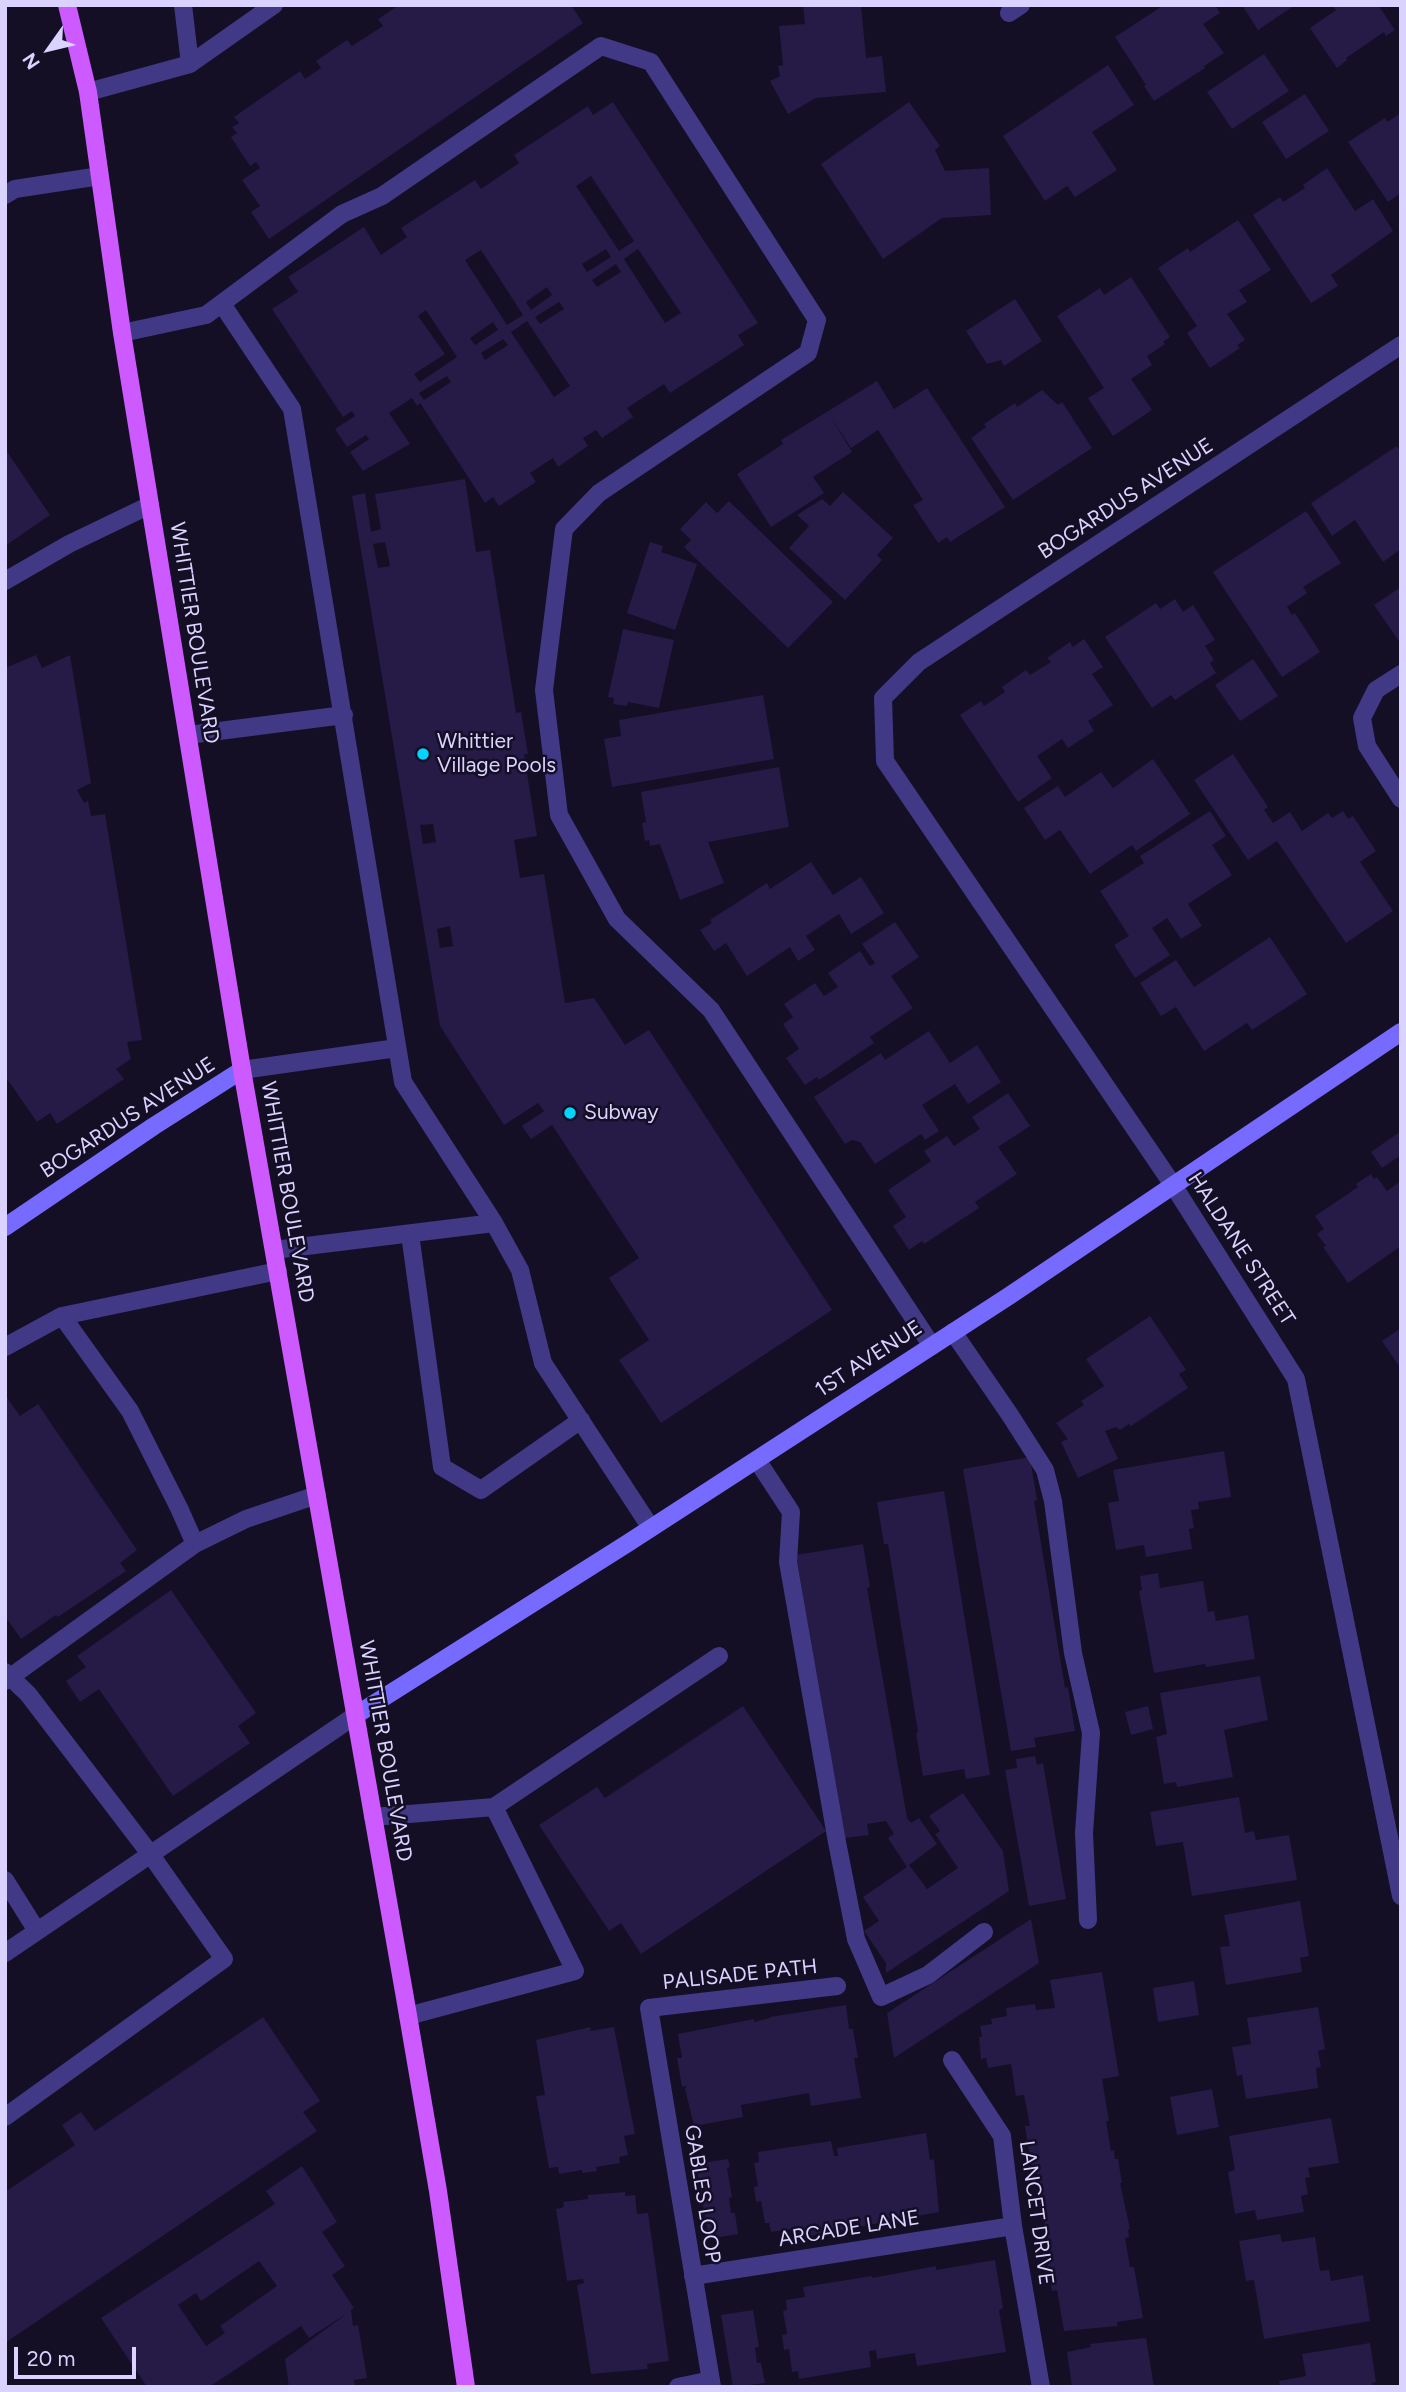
<!DOCTYPE html>
<style>
body{margin:0}
#map{position:relative;width:1406px;height:2392px;overflow:hidden;background:#140f25;font-family:Figtree,sans-serif}
canvas{display:block}
.frame{position:absolute;inset:0;border:7px solid #dbd3ff;pointer-events:none}
.north{position:absolute;left:14px;top:14px;width:70px;height:70px;-webkit-text-stroke:5px #140f25;paint-order:stroke;rotate:236deg;font-size:19px;font-weight:700;line-height:28px;text-align:center;color:#dbd3ff}
.north::after{content:'';display:block;margin:auto;width:24px;height:32px;background:#dbd3ff;clip-path:polygon(50% 0,100% 100%,50% 72%,0 100%)}
.scale{position:absolute;left:14px;top:2347px;width:122px;height:32px;box-sizing:border-box;border:4px solid #dbd3ff;border-top:0;padding-left:9px;font-size:21px;line-height:24px;white-space:nowrap;color:#dbd3ff;-webkit-text-stroke:5px #140f25;paint-order:stroke}
</style>
<div id="map">
<canvas width="1406" height="2392"></canvas>
<div class="frame"></div>
<div class="north">N</div>
<div class="scale">20 m</div>
</div>
<script>
const ctx = document.querySelector('canvas').getContext('2d');
ctx.lineJoin = 'round';
function paint(path, color) { ctx.fillStyle = color; ctx.fill(path, 'evenodd'); }
const shape = rows => new Path2D(rows.map(r => 'M' + r).join(''));
function strokePath(path, color, width, dash) { ctx.strokeStyle = color; ctx.lineWidth = width; ctx.lineCap = dash ? 'butt' : 'round'; ctx.setLineDash(dash || []); ctx.stroke(path); }
function label(font, color, halo, rows, align = 'center') {
  ctx.font = font + ' Figtree,sans-serif'; ctx.lineWidth = 5; ctx.setLineDash([]); ctx.textBaseline = 'middle'; ctx.strokeStyle = halo; ctx.fillStyle = color; for (const [text, x, y, turn = 0] of rows) {
    ctx.save(); ctx.translate(x, y); ctx.rotate((+turn || 0) * Math.PI / 180); ctx.textAlign = isNaN(turn) ? turn : align; if (halo) ctx.strokeText(text, 0, 0); ctx.fillText(text, 0, 0); ctx.restore();
  }
}
paint(shape([
 [399,5,571,5,583,23,269,239,251,212,260,206,242,180,260,168,256,162,250,166,231,137,237,133,232,127,239,123,234,117,300,71,305,79,321,68,316,61,347,40,352,46,383,26,378,19],
 [803,5,861,5,866,58,882,56,886,92,816,98,788,114,770,81,780,76,778,66,783,65,779,26,805,24],
 [1164,5,1215,5,1220,13,1203,24,1224,53,1204,66,1205,68,1154,101,1144,86,1146,85,1115,37],
 [1242,5,1295,5,1258,30],
 [1332,5,1378,5,1395,30,1386,36,1384,32,1346,58,1347,60,1337,68,1310,28,1336,10],
 [1264,54,1289,91,1232,129,1207,92],
 [1108,65,1134,105,1092,132,1117,170,1075,197,1067,186,1045,201,1003,136],
 [1305,94,1329,131,1286,159,1262,122],
 [613,102,758,323,738,335,744,345,670,393,664,384,627,408,633,417,602,438,596,430,583,438,588,446,558,467,553,458,530,473,536,482,499,506,493,497,485,503,420,403,417,406,412,398,389,413,410,444,363,471,350,452,369,439,366,435,347,447,335,429,355,416,352,411,343,417,272,309,298,292,288,277,364,227,381,255,407,237,401,228,475,180,481,189,519,163,514,155,588,106,593,115],
 [591,176,634,241,619,251,576,186],
 [606,249,611,257,587,272,582,264],
 [638,249,681,313,665,323,624,259],
 [481,250,523,315,507,325,465,260],
 [616,264,621,272,597,287,592,280],
 [547,287,552,295,531,310,526,302],
 [559,302,564,309,540,324,535,317],
 [426,310,457,357,420,382,414,374,445,354,418,316],
 [527,321,570,386,554,397,511,332],
 [493,322,498,330,475,345,470,338],
 [503,339,508,345,485,360,481,353],
 [447,376,451,382,424,400,419,393],
 [909,102,940,146,935,150,945,171,989,168,991,215,942,218,883,259,821,164],
 [1401,113,1401,193,1388,202,1348,142,1385,118,1387,122],
 [1327,168,1355,211,1373,199,1393,231,1331,275,1338,286,1311,303,1253,215,1280,197,1283,202,1305,188,1303,185],
 [1238,220,1271,270,1239,290,1247,302,1227,314,1245,340,1237,345,1240,348,1210,368,1187,333,1197,326,1158,268,1188,248,1190,252],
 [1131,277,1170,337,1163,342,1165,344,1147,356,1152,365,1131,379,1152,410,1113,436,1088,398,1104,388,1057,316,1100,288,1104,295],
 [1015,299,1042,341,1004,366,1001,360,987,364,966,331],
 [877,381,894,409,927,388,1005,507,950,542,947,537,938,543,913,505,923,500,878,430,851,448,830,416,852,452,813,477,824,493,771,527,737,474,783,444,781,440],
 [1042,390,1058,405,1062,402,1092,448,1013,500,971,438,986,427,984,424,1015,403,1017,407],
 [1397,446,1401,453,1401,549,1383,562,1355,520,1332,536,1311,503],
 [5,449,50,515,5,546],
 [465,479,476,552,490,550,516,713,521,712,528,754,524,754,537,836,514,840,520,878,544,874,565,1003,594,998,625,1045,649,1030,832,1310,661,1423,619,1360,649,1340,609,1278,639,1258,552,1125,531,1139,522,1126,544,1111,538,1103,504,1125,440,1026,352,496,365,493,371,532,381,529,375,494],
 [385,542,390,566,378,568,373,544],
 [433,824,436,842,423,844,420,825],
 [450,926,453,946,440,948,437,929],
 [843,492,893,538,877,555,882,560,845,600,789,548,809,526,797,515,822,499,830,506],
 [729,501,833,602,788,648,684,547,691,540,680,529,706,502,717,513],
 [1306,511,1341,563,1303,587,1307,593,1287,607,1292,615,1295,613,1320,652,1282,677,1213,572],
 [650,542,663,546,661,552,697,564,675,630,627,613],
 [1401,587,1401,644,1374,605],
 [1175,599,1183,612,1193,605,1215,640,1205,646,1214,660,1210,663,1216,673,1175,700,1171,695,1152,708,1105,637,1156,603,1160,609],
 [623,629,674,640,659,708,628,702,627,706,613,704,614,698,608,697],
 [1084,639,1103,667,1092,674,1113,705,1088,721,1094,731,1068,748,1062,739,1037,756,1052,778,1018,802,960,715,981,701,984,706,1005,692,1002,687,1026,670,1030,675,1051,662,1047,658,1070,642,1073,647],
 [36,655,42,668,70,655,91,783,77,790,84,803,88,801,91,816,105,814,142,1040,127,1042,131,1059,116,1069,124,1079,57,1124,50,1113,37,1122,5,1076,5,668],
 [1253,659,1278,696,1240,721,1215,685],
 [763,695,774,759,612,787,604,739,621,736,619,720],
 [1233,754,1268,807,1264,810,1273,823,1290,812,1302,831,1328,813,1332,818,1343,811,1348,819,1353,816,1376,851,1360,862,1393,911,1346,943,1277,841,1248,860,1194,780],
 [1153,759,1190,814,1136,851,1132,845,1090,874,1060,830,1045,840,1024,808,1058,786,1065,797,1101,772,1113,788],
 [779,767,789,827,708,842,724,883,680,900,660,844,650,846,649,840,645,841,642,823,646,822,641,792],
 [1210,811,1226,836,1212,845,1232,875,1188,904,1202,926,1181,939,1167,918,1152,928,1170,955,1135,978,1114,945,1129,936,1100,891,1144,863,1140,856],
 [811,862,833,895,861,877,884,913,851,934,839,914,806,936,815,950,798,961,790,947,747,976,726,943,714,951,700,930,712,923,710,920,767,883,770,889],
 [895,922,919,957,891,976,913,1008,870,1037,874,1043,819,1080,817,1077,805,1085,786,1058,799,1049,783,1024,793,1017,784,1004,815,983,824,996,838,987,828,973,860,951,870,966,875,963,862,944],
 [1270,937,1307,994,1252,1030,1247,1023,1204,1051,1176,1007,1161,1016,1140,983,1176,960,1194,987],
 [929,1031,950,1063,977,1045,1001,1082,968,1104,955,1084,922,1105,939,1131,925,1140,921,1134,875,1164,860,1142,852,1140,845,1144,814,1097,881,1053,885,1060],
 [1008,1093,1030,1126,998,1147,1017,1174,975,1202,979,1208,924,1244,922,1241,909,1250,893,1226,906,1217,888,1190,931,1161,924,1151,947,1136,954,1146,980,1129,972,1117],
 [1401,1131,1401,1155,1382,1168,1371,1152],
 [1371,1174,1374,1179,1377,1177,1387,1191,1401,1181,1401,1246,1348,1283,1323,1247,1326,1246,1317,1234,1324,1229,1315,1216,1358,1187,1356,1184],
 [1150,1316,1186,1370,1179,1374,1188,1388,1131,1426,1129,1424,1120,1430,1116,1427,1105,1431,1118,1459,1078,1478,1061,1442,1068,1439,1056,1423,1084,1405,1081,1401,1104,1386,1086,1359],
 [1401,1328,1401,1369,1382,1341],
 [5,1395,20,1416,38,1404,137,1550,120,1563,126,1571,58,1617,56,1615,21,1639,5,1616],
 [1224,1451,1231,1497,1198,1502,1199,1509,1191,1510,1194,1528,1189,1529,1192,1549,1146,1557,1144,1545,1116,1550,1108,1503,1119,1501,1113,1470],
 [1030,1457,1037,1500,1034,1501,1065,1688,1068,1687,1075,1731,1034,1738,1036,1747,1011,1751,963,1469],
 [944,1491,990,1775,966,1779,964,1769,923,1776,916,1733,918,1732,888,1544,884,1544,877,1502],
 [863,1544,870,1587,867,1588,907,1818,911,1823,919,1818,937,1844,909,1865,927,1889,958,1868,935,1834,940,1831,929,1816,963,1793,1003,1851,1009,1891,886,1973,886,1963,864,1931,879,1921,863,1897,907,1867,888,1838,894,1834,886,1821,867,1824,869,1835,845,1838,796,1555],
 [1158,1573,1160,1588,1203,1581,1208,1612,1214,1611,1216,1621,1248,1615,1255,1659,1206,1667,1205,1664,1154,1673,1139,1591,1142,1590,1140,1576],
 [171,1590,256,1713,238,1726,250,1743,173,1796,99,1689,80,1702,66,1681,86,1667,77,1656],
 [1260,1676,1268,1720,1224,1730,1233,1777,1177,1787,1176,1782,1164,1784,1156,1737,1167,1734,1160,1693],
 [743,1706,826,1831,641,1954,621,1923,609,1931,539,1825,597,1787,605,1798],
 [1148,1706,1153,1729,1131,1735,1125,1712],
 [1035,1756,1037,1765,1043,1763,1066,1899,1029,1906,1005,1770,1017,1768,1016,1759],
 [1239,1797,1245,1833,1254,1831,1256,1840,1289,1835,1297,1880,1192,1896,1183,1842,1156,1846,1150,1812],
 [1300,1901,1309,1956,1300,1958,1302,1972,1226,1985,1220,1947,1230,1946,1224,1915],
 [1031,1919,1039,1963,894,2058,887,2013],
 [1102,1972,1119,2076,1102,2079,1109,2121,1106,2121,1111,2151,1114,2150,1115,2159,1118,2159,1122,2183,1120,2183,1130,2229,1128,2229,1129,2237,1125,2238,1130,2267,1134,2267,1143,2318,1117,2322,1117,2326,1064,2331,1057,2290,1052,2291,1044,2242,1048,2241,1037,2174,1033,2175,1025,2126,1030,2126,1024,2095,1016,2096,1011,2064,988,2068,986,2058,981,2059,979,2037,982,2037,980,2026,992,2024,991,2019,1007,2016,1006,2008,1035,2004,1036,2010,1055,2008,1050,1980],
 [1194,1981,1199,2015,1158,2022,1153,1988],
 [846,2005,849,2029,853,2029,858,2058,854,2058,861,2098,811,2106,809,2093,741,2105,743,2117,694,2126,685,2089,687,2086,682,2087,677,2058,682,2058,678,2034,754,2019,754,2022,770,2018,770,2017],
 [1318,2007,1325,2049,1318,2051,1321,2067,1316,2068,1318,2088,1246,2099,1242,2075,1237,2076,1232,2047,1251,2044,1247,2018],
 [263,2017,320,2101,303,2112,317,2131,5,2343,5,2192,75,2145,62,2125,81,2112,95,2131],
 [590,2027,591,2031,614,2027,635,2134,624,2136,628,2155,619,2157,620,2163,596,2167,597,2171,582,2173,582,2170,559,2174,558,2167,549,2168,536,2096,545,2095,536,2040],
 [1212,2089,1219,2127,1177,2135,1170,2097],
 [1331,2118,1339,2163,1308,2168,1310,2177,1305,2178,1308,2194,1301,2196,1304,2212,1257,2220,1255,2210,1235,2214,1228,2172,1235,2170,1229,2136],
 [926,2133,930,2160,934,2159,939,2212,793,2239,791,2229,771,2232,769,2223,765,2223,761,2201,756,2202,754,2187,758,2186,754,2163,759,2162,758,2152,831,2141,834,2156,838,2156,837,2148],
 [728,2159,730,2167,727,2168,732,2197,729,2198,731,2213,735,2213,738,2234,709,2239,696,2164],
 [302,2166,337,2222,322,2232,345,2266,332,2275,354,2308,351,2310,353,2326,358,2325,367,2378,354,2380,355,2387,289,2387,285,2359,349,2312,309,2338,301,2326,209,2387,147,2387,101,2318,275,2204,266,2191],
 [259,2261,277,2286,220,2326,225,2333,206,2346,178,2305,196,2293,201,2301],
 [625,2192,625,2196,635,2195,637,2214,648,2213,669,2361,647,2364,648,2369,591,2374,577,2285,584,2283,583,2279,567,2281,556,2209,564,2207,563,2202,588,2199,588,2195],
 [1280,2234,1282,2242,1315,2237,1320,2271,1329,2270,1331,2281,1363,2275,1370,2321,1264,2339,1254,2280,1246,2281,1239,2241],
 [995,2260,1003,2308,999,2310,1006,2352,917,2366,915,2353,877,2359,876,2350,869,2351,871,2367,799,2379,798,2371,792,2372,789,2349,784,2350,782,2335,787,2334,783,2311,787,2310,786,2300,805,2297,803,2287,872,2276,872,2278,936,2266,936,2270],
 [753,2310,759,2347,755,2348,757,2363,761,2363,765,2383,733,2387,721,2315],
 [1146,2338,1154,2387,1072,2387,1067,2352,1091,2347,1090,2344],
 [1370,2343,1376,2382,1372,2383,1373,2387,1280,2387,1279,2381,1306,2376,1302,2354]
]), '#261a47');
strokePath(shape([
 [183,5,190,64],
 [88,92,190,64,274,5],
 [5,195,15,189,100,176],
 [222,304,292,409,403,1082,494,1223,520,1270,543,1363,651,1528],
 [122,333,206,315,342,214,382,196,601,46,651,62,817,320,808,353,599,493,564,529,544,690,559,815,617,919,711,1010,932,1346],
 [5,581,69,544,150,505],
 [1401,674,1376,690,1362,718,1367,746,1401,799],
 [188,735,344,715],
 [242,1070,397,1048],
 [410,1234,442,1467,481,1490,581,1420],
 [274,1250,494,1223],
 [62,1316,278,1271],
 [953,1332,1010,1415,1045,1470,1053,1501,1073,1653,1091,1733,1084,1833,1088,1920],
 [5,1347,62,1316,130,1411,179,1508,195,1544,5,1681],
 [757,1460,791,1512,788,1562,837,1842,856,1939,881,1997,928,1975,984,1932],
 [195,1544,246,1519,317,1495],
 [5,1672,28,1694,151,1855,224,1959,5,2117],
 [373,1817,494,1807],
 [5,1880,37,1931],
 [5,1953,356,1715],
 [408,2016,575,1971,494,1807,719,1656]
]), '#413985', 18);
strokePath(shape([
 [1009,13,1021,5],
 [1401,345,919,662,883,698,885,761,1173,1185,1296,1379,1401,1896],
 [952,2060,1002,2136,1013,2226,1041,2387],
 [693,2276,1013,2226],
 [678,2387,711,2380],
 [712,2387,649,2008,837,1986]
]), '#413985', 18);
strokePath(shape([
 [5,1227,154,1126,242,1070],
 [356,1715,628,1543,1009,1296,1401,1032]
]), '#776aff', 18);
strokePath(shape([
 [67,5,88,92,122,333,242,1070,404,1992,438,2191,466,2387]
]), '#cc5aff', 18);
for (const [x, y, r, color] of [
 [423,754,7,"#00d5fe"],
 [570,1113,7,"#00d5fe"]
]) { const dot = new Path2D(); dot.arc(x, y, r, 0, 2 * Math.PI); ctx.fillStyle = color; ctx.fill(dot); strokePath(dot, '#140f25', 2.5); }
label('21px', '#dbd3ff', '#140f25', [
 ["BOGARDUS AVENUE",1126,499,-33],
 ["WHITTIER BOULEVARD",194,633,81],
 ["BOGARDUS AVENUE",128,1118,-33],
 ["WHITTIER BOULEVARD",287,1192,80],
 ["HALDANE STREET",1241,1249,57],
 ["1ST AVENUE",869,1359,-33],
 ["WHITTIER BOULEVARD",385,1751,80],
 ["PALISADE PATH",740,1975,-6],
 ["GABLES LOOP",702,2194,81],
 ["LANCET DRIVE",1036,2213,82],
 ["ARCADE LANE",849,2229,-9]
]);
label('21px', '#dbd3ff', '#140f25', [
 ["Whittier",437,742],
 ["Village Pools",437,766],
 ["Subway",584,1113]
], 'left');
</script>
